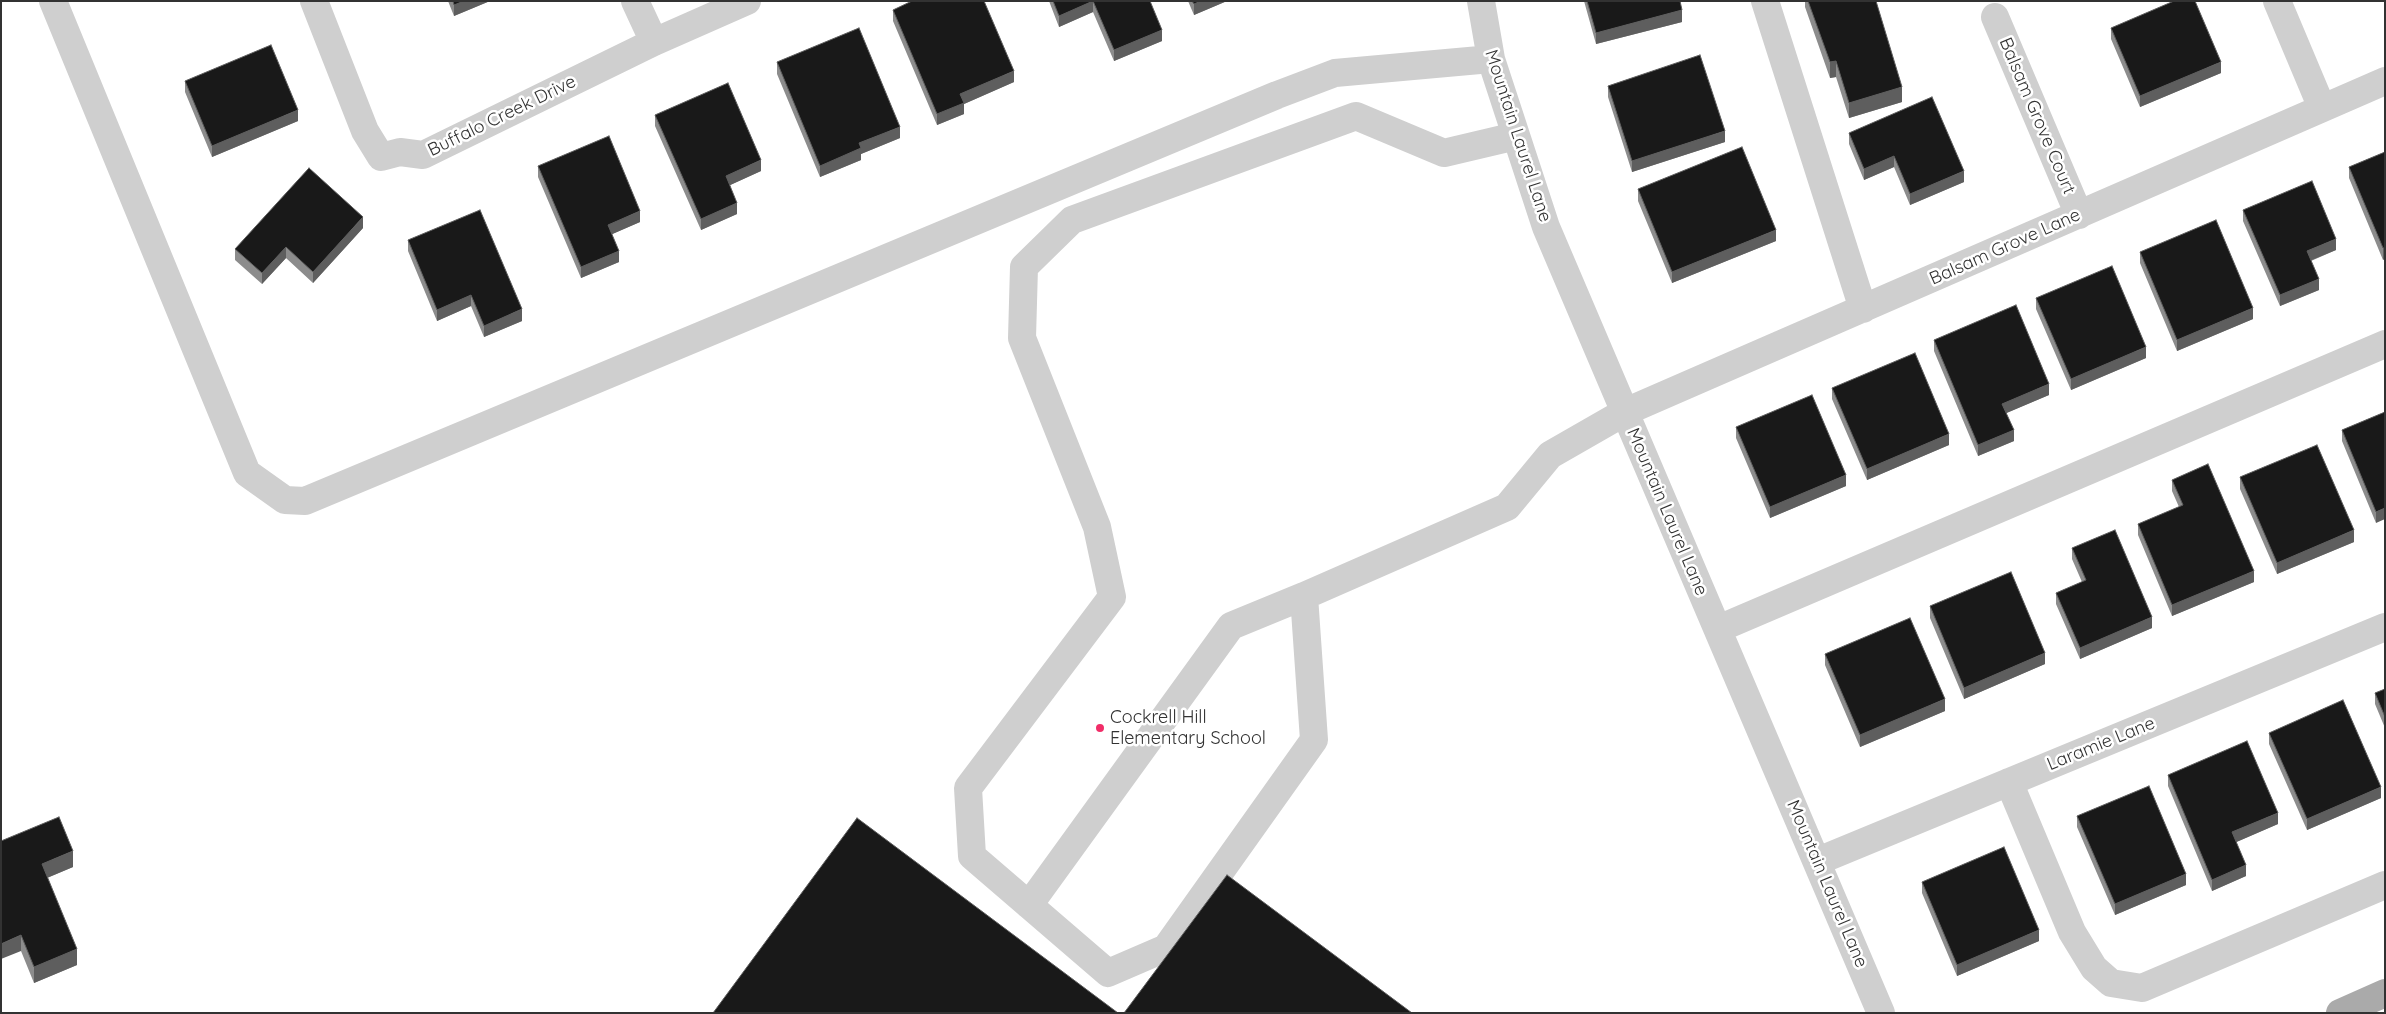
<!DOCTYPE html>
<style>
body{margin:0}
#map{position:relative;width:2386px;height:1014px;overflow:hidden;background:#fff;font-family:Quicksand,sans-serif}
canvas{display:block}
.frame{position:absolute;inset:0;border:2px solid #323232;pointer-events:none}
</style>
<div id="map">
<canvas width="2386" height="1014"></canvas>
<div class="frame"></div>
</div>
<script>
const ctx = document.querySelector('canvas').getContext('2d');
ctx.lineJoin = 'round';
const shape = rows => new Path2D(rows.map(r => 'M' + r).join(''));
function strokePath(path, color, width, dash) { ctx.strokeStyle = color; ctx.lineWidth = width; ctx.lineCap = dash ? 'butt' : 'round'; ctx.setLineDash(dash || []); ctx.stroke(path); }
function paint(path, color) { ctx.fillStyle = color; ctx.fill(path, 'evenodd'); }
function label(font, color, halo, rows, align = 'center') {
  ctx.font = font + ' Quicksand,sans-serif'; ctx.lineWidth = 5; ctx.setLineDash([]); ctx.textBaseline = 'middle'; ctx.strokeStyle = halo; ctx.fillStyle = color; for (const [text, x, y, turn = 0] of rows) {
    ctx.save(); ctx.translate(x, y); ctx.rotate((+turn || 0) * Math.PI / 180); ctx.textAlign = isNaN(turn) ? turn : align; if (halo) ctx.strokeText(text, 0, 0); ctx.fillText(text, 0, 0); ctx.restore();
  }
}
strokePath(shape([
 [53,1,247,473,285,500,305,501,1277,95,1335,73,1491,59],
 [314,1,365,131,381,157,400,152,423,155,654,42,747,1],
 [635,1,654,42],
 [1481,1,1491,59,1546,227,1881,1013],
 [1765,1,1863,309],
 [2277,1,2322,108],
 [1995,17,2079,215],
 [1516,136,1444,153,1356,116,1072,220,1024,267,1022,338,1097,527,1112,597,968,788,972,856,1108,973,1166,948,1314,740,1304,596,1507,507,1550,455,1625,412,2385,81],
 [1718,629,2385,344],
 [2009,782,2072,932,2094,968,2111,983,2142,988,2385,885],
 [1818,861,2385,627],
 [1029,905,1231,626,1304,596]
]), '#cfcfcf', 28);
strokePath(shape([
 [2340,1013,2385,993]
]), '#aaa', 28);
paint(shape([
 [448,1,490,1,454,16],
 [1049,1,1150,1,1162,41,1114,61,1093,12,1059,27],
 [1188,1,1227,1,1194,15],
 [1584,1,1680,1,1682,22,1596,44],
 [1805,1,1876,1,1902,102,1849,118,1836,77,1830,78,1805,7],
 [893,10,1014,82,964,104,964,114,937,125,893,21],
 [2111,28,2221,73,2140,107,2111,39],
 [777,62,900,138,861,154,861,160,820,177,777,74],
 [185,81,298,121,212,157,185,92],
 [1608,86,1725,142,1632,172,1608,97],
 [655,115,761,171,730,185,737,214,701,230,655,126],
 [1849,133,1964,182,1910,205,1894,167,1864,180,1849,144],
 [2385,152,2383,260,2349,178,2349,167],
 [538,166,640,222,612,234,619,262,581,278,538,177],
 [1638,189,1776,241,1672,283,1638,201],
 [2243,210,2336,250,2311,261,2319,290,2280,306,2243,221],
 [363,228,313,283,286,258,262,284,235,260,235,249],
 [408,240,522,321,484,337,471,306,437,321,408,251],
 [2140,252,2253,319,2177,351,2140,263],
 [2036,298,2146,358,2071,390,2036,309],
 [1934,340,2049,395,2006,413,2014,441,1978,456,1934,351],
 [1832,388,1949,445,1867,480,1832,399],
 [2385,412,2376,523,2342,441,2342,430],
 [1736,427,1846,486,1770,518,1736,438],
 [2240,477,2354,542,2277,574,2240,489],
 [2172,480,2254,582,2172,616,2138,535,2138,524,2179,507,2172,491],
 [2072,548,2152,628,2080,659,2056,604,2056,593,2082,582,2072,559],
 [1930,606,2045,664,1964,699,1930,618],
 [1825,654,1945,711,1860,747,1825,665],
 [2385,689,2385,728,2375,704,2375,693],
 [2269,733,2381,798,2307,830,2269,744],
 [2168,775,2278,824,2236,842,2246,876,2212,891,2168,786],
 [2077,816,2186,885,2115,915,2077,827],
 [1,841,73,867,47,878,77,965,34,983,21,951],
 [1922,882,2039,941,1957,976,1922,893]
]), '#8c8c8c');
paint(shape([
 [464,1,490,1,454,16,454,5],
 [1093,1,1093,12,1059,27,1059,16],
 [1201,1,1227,1,1194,15,1194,4],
 [1682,10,1682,22,1596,44,1596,33],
 [1162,30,1162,41,1114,61,1114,50],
 [1836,61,1836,77,1830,78,1830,62],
 [2221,62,2221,73,2140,107,2140,96],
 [1014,71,1014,82,964,104,964,114,937,125,937,114,960,94],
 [1902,87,1902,102,1849,118,1849,103],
 [298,110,298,121,212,157,212,146],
 [900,127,900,138,861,154,861,160,820,177,820,166,859,143],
 [1725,131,1725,142,1632,172,1632,161],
 [1894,156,1894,167,1864,180,1864,169],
 [761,160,761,171,726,187,726,176],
 [1964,171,1964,182,1910,205,1910,194],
 [737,203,737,214,701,230,701,219],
 [640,211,640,222,608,236,608,225],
 [363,217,363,228,313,283,313,272],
 [1776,230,1776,241,1672,283,1672,272],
 [2336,239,2336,250,2307,262,2307,251],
 [286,247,286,258,262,284,262,273],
 [2383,248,2385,248,2385,259,2383,260],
 [619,251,619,262,581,278,581,267],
 [2319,279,2319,290,2280,306,2280,295],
 [471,295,471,306,437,321,437,310],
 [2253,308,2253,319,2177,351,2177,340],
 [522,309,522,321,484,337,484,326],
 [2146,347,2146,358,2071,390,2071,379],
 [2049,384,2049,395,2002,415,2002,404],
 [2014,430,2014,441,1978,456,1978,445],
 [1949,434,1949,445,1867,480,1867,469],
 [1846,475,1846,486,1770,518,1770,507],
 [2385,508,2385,519,2376,523,2376,512],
 [2354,530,2354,542,2277,574,2277,563],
 [2254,571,2254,582,2172,616,2172,605],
 [2152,617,2152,628,2080,659,2080,648],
 [2045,653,2045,664,1964,699,1964,688],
 [1945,699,1945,711,1860,747,1860,735],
 [2381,787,2381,798,2307,830,2307,819],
 [2278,813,2278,824,2232,844,2232,832],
 [73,851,73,867,42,880,42,864],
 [2246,865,2246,876,2212,891,2212,880],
 [2186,874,2186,885,2115,915,2115,904],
 [2039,930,2039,941,1957,976,1957,965],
 [21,935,21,951,1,959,1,944],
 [77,949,77,965,34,983,34,967]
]), '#5e5e5e');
const building = shape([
 [453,1,464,1,454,5,453,1],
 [912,1,984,1,1014,71,960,94,964,103,937,114,893,10,912,1],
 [1053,1,1093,1,1059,16,1053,1],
 [1093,1,1150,1,1162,30,1114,50,1093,1],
 [1192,1,1201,1,1194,4,1192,1],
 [1587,1,1680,1,1682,10,1596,33,1587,1],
 [1808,1,1876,1,1902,87,1849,103,1836,61,1830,62,1808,1],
 [2174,1,2195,1,2221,62,2140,96,2111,28,2174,1],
 [859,28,900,127,859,143,861,148,820,166,777,62,859,28],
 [271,45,298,110,212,146,185,81,271,45],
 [1700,55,1725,131,1632,161,1608,86,1700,55],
 [728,83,761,160,726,176,737,203,701,219,655,115,728,83],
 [1932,97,1964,171,1910,194,1894,156,1864,169,1849,133,1932,97],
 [609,136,640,211,608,225,619,251,581,267,538,166,609,136],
 [1742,147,1776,230,1672,272,1638,189,1742,147],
 [2385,152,2385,248,2383,248,2349,167,2385,152],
 [309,168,363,217,313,272,286,247,262,273,235,249,309,168],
 [2312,181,2336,239,2307,251,2319,279,2280,295,2243,210,2312,181],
 [480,210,522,309,484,326,471,295,437,310,408,240,480,210],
 [2216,220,2253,308,2177,340,2140,252,2216,220],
 [2112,266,2146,347,2071,379,2036,298,2112,266],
 [2016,305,2049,384,2002,404,2014,430,1978,445,1934,340,2016,305],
 [1915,353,1949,434,1867,469,1832,388,1915,353],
 [1812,395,1846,475,1770,507,1736,427,1812,395],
 [2385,412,2385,508,2376,512,2342,430,2385,412],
 [2317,445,2354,530,2277,563,2240,477,2317,445],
 [2208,464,2254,571,2172,605,2138,524,2183,505,2172,480,2208,464],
 [2115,530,2152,617,2080,648,2056,593,2086,580,2072,548,2115,530],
 [2011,572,2045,653,1964,688,1930,606,2011,572],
 [1910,618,1945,699,1860,735,1825,654,1910,618],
 [2385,689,2385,717,2375,693,2385,689],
 [2343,700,2381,787,2307,819,2269,733,2343,700],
 [2247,741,2278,813,2232,832,2246,865,2212,880,2168,775,2247,741],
 [2149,786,2186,874,2115,904,2077,816,2149,786],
 [59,817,73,851,42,864,77,949,34,967,21,935,1,944,1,841,59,817],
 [857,818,1118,1013,713,1013,857,818],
 [2004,847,2039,930,1957,965,1922,882,2004,847],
 [1227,875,1412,1013,1124,1013,1227,875]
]);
paint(building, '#191919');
strokePath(building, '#5e5e5e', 1);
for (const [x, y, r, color] of [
 [1100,728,5,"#f12d68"]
]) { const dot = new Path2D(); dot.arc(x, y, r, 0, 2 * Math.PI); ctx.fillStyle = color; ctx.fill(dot); strokePath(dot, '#fff', 2); }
label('18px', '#323232', '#fff', [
 ["Buffalo Creek Drive",502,116,-26],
 ["Balsam Grove Court",2037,116,67],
 ["Mountain Laurel Lane",1518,136,72],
 ["Balsam Grove Lane",2005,247,-24],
 ["Mountain Laurel Lane",1667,512,67],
 ["Laramie Lane",2101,744,-22],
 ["Mountain Laurel Lane",1827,884,67]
]);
label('18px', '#323232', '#fff', [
 ["Cockrell Hill",1110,718],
 ["Elementary School",1110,739]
], 'left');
</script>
